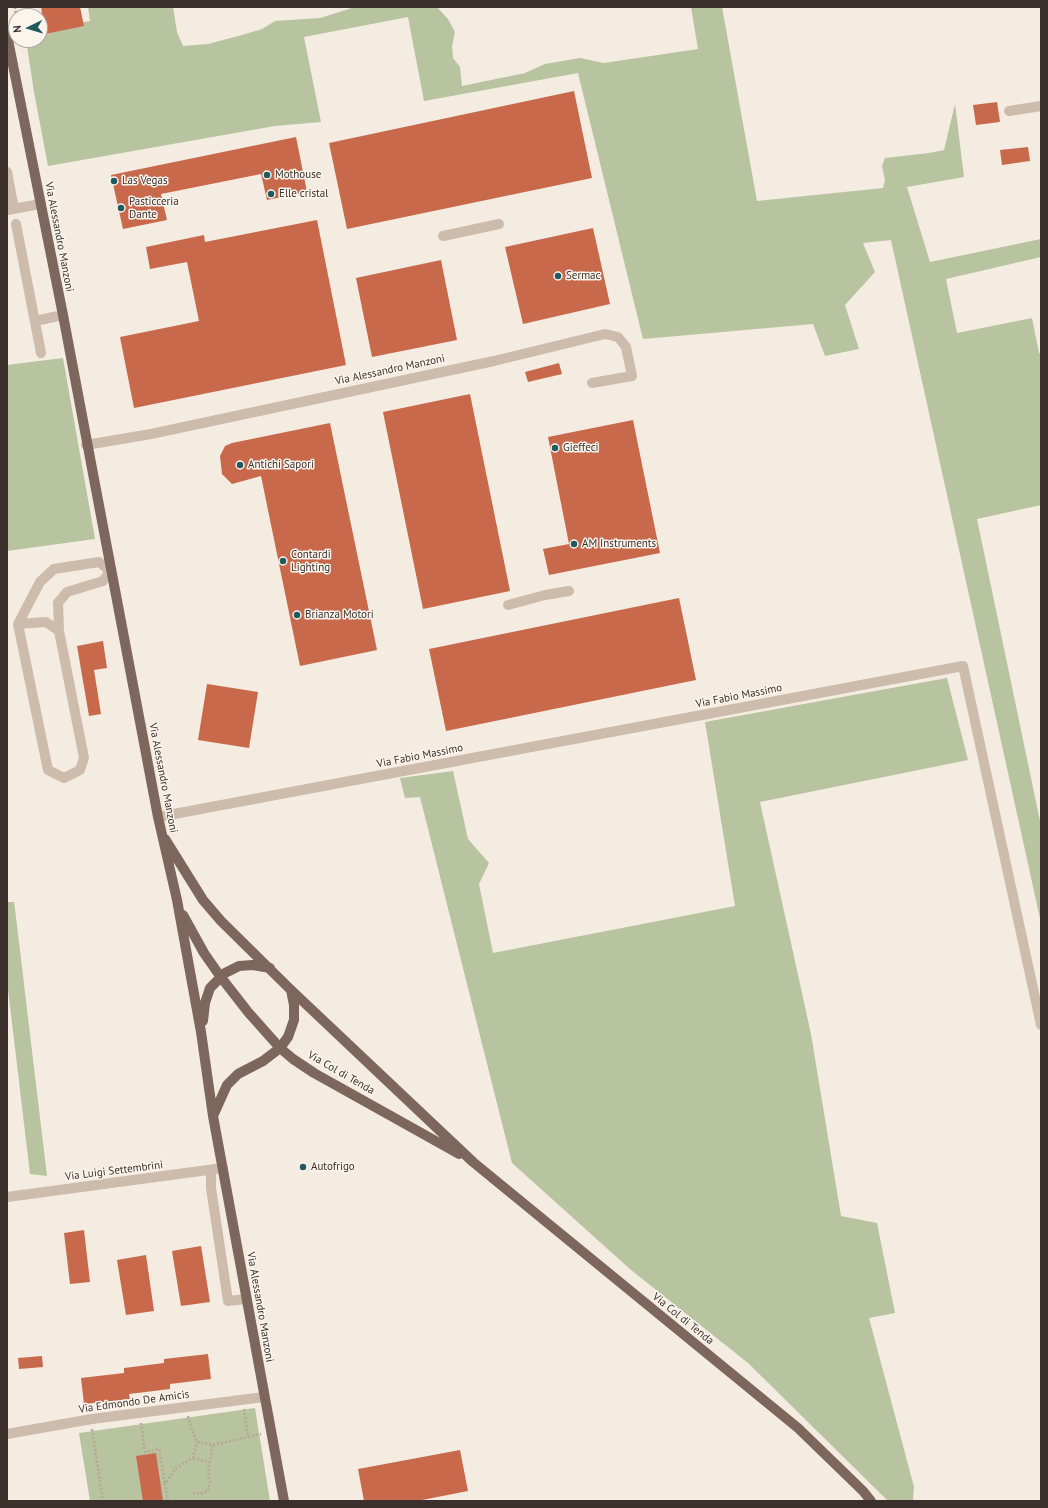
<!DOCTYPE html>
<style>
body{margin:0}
#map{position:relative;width:1048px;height:1508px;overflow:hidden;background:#f4ebe1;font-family:"PT Sans",sans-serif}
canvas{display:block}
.frame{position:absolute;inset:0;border:8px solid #3b302b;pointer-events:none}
.north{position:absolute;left:8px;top:8px;width:40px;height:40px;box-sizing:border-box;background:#fbf5ee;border:1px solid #aea6a0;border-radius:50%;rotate:265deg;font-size:11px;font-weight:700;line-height:16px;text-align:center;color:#3b302b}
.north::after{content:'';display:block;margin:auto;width:14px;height:18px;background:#1f5a5e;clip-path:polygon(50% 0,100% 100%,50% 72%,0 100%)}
</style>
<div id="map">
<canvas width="1048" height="1508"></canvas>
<div class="frame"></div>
<div class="north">N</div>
</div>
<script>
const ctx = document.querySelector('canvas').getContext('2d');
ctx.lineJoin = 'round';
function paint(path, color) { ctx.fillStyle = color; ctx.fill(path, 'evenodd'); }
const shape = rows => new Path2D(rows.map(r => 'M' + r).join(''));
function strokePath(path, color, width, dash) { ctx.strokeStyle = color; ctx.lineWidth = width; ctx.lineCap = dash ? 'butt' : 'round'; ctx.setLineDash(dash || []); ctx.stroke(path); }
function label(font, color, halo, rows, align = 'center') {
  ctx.font = font + ' "PT Sans",sans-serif'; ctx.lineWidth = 3; ctx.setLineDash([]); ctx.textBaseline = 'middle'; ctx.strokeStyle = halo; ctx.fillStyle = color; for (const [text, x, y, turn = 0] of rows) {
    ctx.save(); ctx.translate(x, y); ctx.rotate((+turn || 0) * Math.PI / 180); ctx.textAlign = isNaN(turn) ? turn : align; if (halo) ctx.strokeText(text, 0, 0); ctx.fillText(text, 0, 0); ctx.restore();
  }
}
paint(shape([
 [88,7,173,7,177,32,183,46,208,44,242,35,262,29,275,21,320,18,355,7,437,7,448,19,455,32,452,46,453,58,460,67,462,86,525,73,545,64,580,58,604,63,698,49,691,7,722,7,757,201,883,188,885,180,882,166,885,158,929,153,944,150,955,104,964,177,907,187,930,262,1041,239,1041,257,946,279,957,333,1032,318,1039,353,1041,353,1041,505,977,519,1041,826,1041,923,891,240,863,243,875,272,845,305,859,349,825,356,813,324,643,339,578,73,424,101,408,17,304,37,321,122,275,126,48,166,34,92,26,40,40,40,40,30,90,21],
 [63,358,95,539,7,551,7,365],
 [947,678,968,760,760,802,811,1034,841,1216,877,1223,895,1313,869,1318,914,1487,913,1501,888,1501,748,1363,631,1270,512,1163,420,797,405,798,400,778,453,771,468,839,489,863,479,884,493,953,735,906,705,722],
 [7,902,14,902,15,909,47,1176,30,1174,7,981],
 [255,1408,270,1501,90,1501,79,1433]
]), '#b8c4a0');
paint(shape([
 [41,7,80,7,84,26,45,34],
 [574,91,592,178,347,229,329,143],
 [997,102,1000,122,976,125,973,105],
 [296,137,307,192,267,200,261,174,161,194,167,220,123,229,111,175],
 [1028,147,1030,161,1002,165,1000,150],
 [317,220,346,365,134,408,120,337,199,321,187,262,150,269,146,247,204,235,205,242],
 [593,228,610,304,523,324,505,247],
 [441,260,457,340,372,357,356,278],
 [559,363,562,374,528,382,525,372],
 [470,394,510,591,423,609,383,412],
 [633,420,660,553,549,575,543,549,569,544,548,437],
 [330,423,377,650,300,666,261,476,232,484,222,474,220,456,225,446,232,443],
 [679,598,696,680,446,731,429,649],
 [103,641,107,668,94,670,101,714,89,716,77,646],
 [207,684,258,692,249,748,198,740],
 [84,1230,90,1282,70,1284,64,1233],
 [201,1246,210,1302,181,1306,172,1251],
 [146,1255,154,1311,126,1315,117,1260],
 [208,1354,211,1379,170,1384,170,1389,129,1394,130,1399,84,1404,81,1378,124,1373,124,1368,164,1363,164,1359],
 [42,1356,43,1367,19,1369,18,1358],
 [460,1450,468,1491,417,1501,364,1501,358,1469],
 [156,1453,163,1501,143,1501,136,1456]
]), '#c8694b');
strokePath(shape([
 [15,7,16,16],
 [244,1409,248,1437],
 [188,1416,191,1427,197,1442,213,1445,261,1434],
 [141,1423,145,1452,159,1449,165,1484],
 [92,1429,103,1501],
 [193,1458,209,1462],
 [193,1493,200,1494,208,1491,210,1482,208,1472,213,1445],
 [168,1501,165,1484,176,1468,193,1458,197,1442]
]), '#b9a596', 2.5, [2, 2]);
strokePath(shape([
 [1009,111,1041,106],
 [7,172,14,209],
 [8,210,40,204],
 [16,224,41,353],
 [443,236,499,224],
 [35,321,63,315],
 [86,445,151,434,494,361,605,334,618,337,626,347,632,376,592,383],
 [508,605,545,595,569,591],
 [18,624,40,582,54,569,99,562,110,571,103,581,67,592,58,603,59,631,84,758,80,770,64,778,48,770,18,624,46,622,59,631],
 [158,817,963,666,1041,1025],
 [211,1170,211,1188,228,1301,246,1299],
 [7,1197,223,1168],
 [7,1434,92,1419,264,1397]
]), '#cdbbac', 10);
strokePath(shape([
 [7,35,63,315,158,817,177,900,201,1032,213,1116,284,1501],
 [165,839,203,900,221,921,291,990,473,1162,798,1428,863,1491,871,1501],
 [183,915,204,953,220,976,248,1012,280,1048,293,1059,314,1073,459,1154],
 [203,1021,205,1003,210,988,225,973,239,966,253,965,270,968],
 [213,1116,227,1085,238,1074,263,1061,280,1048,288,1037,294,1020,294,1005,291,990]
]), '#7d675c', 10);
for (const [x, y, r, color] of [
 [267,175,4,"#1f5a5e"],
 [114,181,4,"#1f5a5e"],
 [271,194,4,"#1f5a5e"],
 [121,208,4,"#1f5a5e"],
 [558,276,4,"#1f5a5e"],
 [555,448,4,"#1f5a5e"],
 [240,465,4,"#1f5a5e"],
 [574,544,4,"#1f5a5e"],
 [283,561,4,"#1f5a5e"],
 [297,615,4,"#1f5a5e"],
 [303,1167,4,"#1f5a5e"]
]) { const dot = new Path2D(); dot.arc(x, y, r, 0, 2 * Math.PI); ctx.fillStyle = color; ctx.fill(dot); strokePath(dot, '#fbf5ee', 1.5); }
label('11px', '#3b302b', '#fbf5ee', [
 ["Mothouse",275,175],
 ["Las Vegas",122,181],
 ["Elle cristal",279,194],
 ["Pasticceria",129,202],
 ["Dante",129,215],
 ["Sermac",566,276],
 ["Gieffeci",563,448],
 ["Antichi Sapori",248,465],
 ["AM Instruments",582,544],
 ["Contardi",291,555],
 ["Lighting",291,568],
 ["Brianza Motori",305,615],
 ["Autofrigo",311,1167]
], 'left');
label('11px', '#3b302b', '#fbf5ee', [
 ["Via Alessandro Manzoni",59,237,79],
 ["Via Alessandro Manzoni",390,370,-12],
 ["Via Fabio Massimo",739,696,-11],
 ["Via Fabio Massimo",420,756,-11],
 ["Via Alessandro Manzoni",163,778,79],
 ["Via Col di Tenda",341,1073,30],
 ["Via Luigi Settembrini",114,1171,-7],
 ["Via Alessandro Manzoni",260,1307,80],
 ["Via Col di Tenda",683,1319,39],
 ["Via Edmondo De Amicis",134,1402,-8]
]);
</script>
